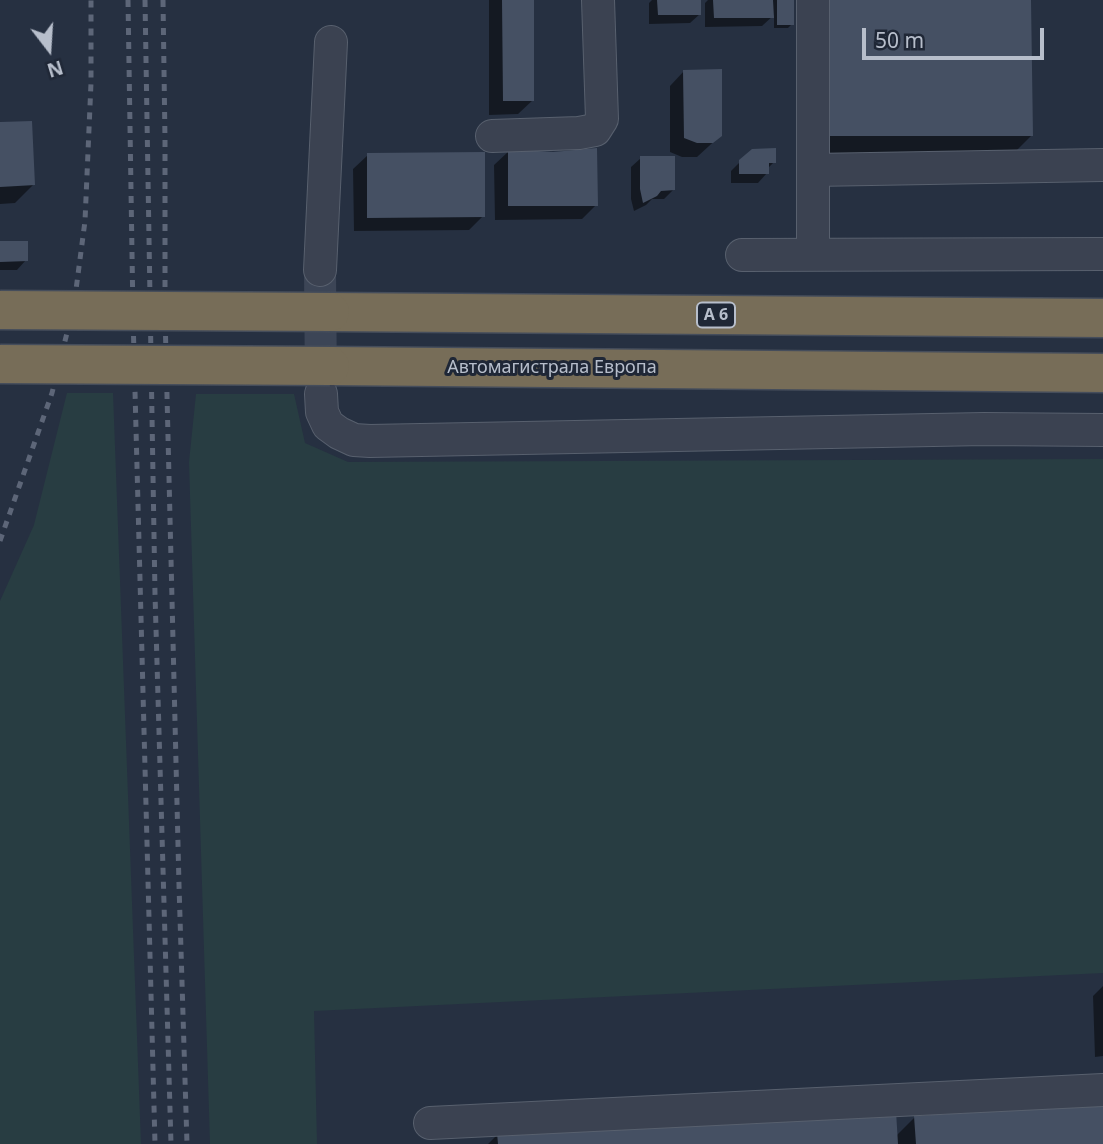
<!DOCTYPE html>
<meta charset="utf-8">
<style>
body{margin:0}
#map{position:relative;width:1103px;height:1144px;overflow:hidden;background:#263041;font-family:"Noto Sans",sans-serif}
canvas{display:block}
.north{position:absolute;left:14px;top:14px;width:70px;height:70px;-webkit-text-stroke:5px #1f2736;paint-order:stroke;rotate:163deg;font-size:19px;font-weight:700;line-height:28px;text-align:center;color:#b7becb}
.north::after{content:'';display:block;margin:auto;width:24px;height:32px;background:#b7becb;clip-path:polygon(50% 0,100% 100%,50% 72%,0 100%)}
.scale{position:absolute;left:862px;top:28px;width:182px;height:32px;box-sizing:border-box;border:4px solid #b7becb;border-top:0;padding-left:9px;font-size:21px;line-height:24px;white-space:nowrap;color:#b7becb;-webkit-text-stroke:5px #1f2736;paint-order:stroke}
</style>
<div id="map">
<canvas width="1103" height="1144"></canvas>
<div class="north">N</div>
<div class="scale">50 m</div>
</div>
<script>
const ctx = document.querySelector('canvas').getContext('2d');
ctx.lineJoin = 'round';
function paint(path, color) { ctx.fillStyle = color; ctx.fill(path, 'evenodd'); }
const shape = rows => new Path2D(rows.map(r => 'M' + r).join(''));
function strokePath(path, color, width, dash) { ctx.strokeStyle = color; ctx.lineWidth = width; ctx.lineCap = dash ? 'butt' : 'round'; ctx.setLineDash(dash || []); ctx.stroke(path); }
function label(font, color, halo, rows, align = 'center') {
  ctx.font = font + ' "Noto Sans",sans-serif'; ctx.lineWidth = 6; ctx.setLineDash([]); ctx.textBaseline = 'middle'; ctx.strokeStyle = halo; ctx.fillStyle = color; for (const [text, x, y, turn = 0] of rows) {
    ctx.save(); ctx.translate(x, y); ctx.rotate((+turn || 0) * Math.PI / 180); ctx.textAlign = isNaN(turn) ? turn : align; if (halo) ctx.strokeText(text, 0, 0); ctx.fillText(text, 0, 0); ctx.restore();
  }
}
paint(shape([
 [67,393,113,393,141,1144,0,1144,0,601,34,525],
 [196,394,294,394,305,443,348,462,1103,459,1103,973,314,1011,317,1144,210,1144,189,462]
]), '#283d42');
paint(shape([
 [489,0,532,0,533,100,518,114,489,115],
 [652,0,699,0,700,14,690,23,649,24,649,3],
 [708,0,792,0,792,24,788,28,774,28,774,15,762,26,705,27,705,3],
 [808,0,1030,0,1032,135,1013,154,808,154],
 [684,71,721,135,697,157,682,157,670,152,670,86],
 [0,124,34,184,15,203,0,204],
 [752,150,774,162,767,169,767,173,758,183,731,183,731,171],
 [509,151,596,205,582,219,495,220,494,165],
 [368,155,483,216,469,230,354,231,353,169],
 [641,158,673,190,664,199,652,199,646,205,634,211,631,199,631,167],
 [0,243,26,260,17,270,0,270],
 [1103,986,1103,1056,1095,1057,1093,996],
 [1103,1107,1103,1144,488,1144,498,1134,896,1136,915,1117]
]), '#0007');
paint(shape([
 [502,0,534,0,534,101,503,101],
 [657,0,701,0,701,15,658,15],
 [713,0,773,0,774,18,714,18],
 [777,0,794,0,794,25,777,25],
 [826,0,1031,0,1033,136,826,136],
 [722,69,722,136,713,143,697,143,684,138,683,70],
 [32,121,35,185,0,187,0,122],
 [597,148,598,206,508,206,508,149,553,152],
 [776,148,776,163,769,163,769,174,739,174,739,160,752,149],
 [485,152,485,217,367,218,367,153],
 [640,156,675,156,675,190,661,191,657,196,643,203,640,189],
 [0,241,28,241,28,261,0,262],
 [1103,1105,1103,1144,916,1144,914,1116],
 [896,1111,898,1144,498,1144,497,1133]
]), '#455063');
strokePath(shape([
 [320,270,321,391]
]), '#3c4556', 32, [32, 16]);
const minor = shape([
 [813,0,813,255],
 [492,136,579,133,595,130,602,119,598,0],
 [813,170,1103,165],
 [742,255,1103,254],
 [320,270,331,42],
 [321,394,322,412,328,425,339,433,354,440,370,441,984,429,1103,430],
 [430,1123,1103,1090]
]);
const highway = shape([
 [330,312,1103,318],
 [330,366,1103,373]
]);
strokePath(minor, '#58606e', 34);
strokePath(highway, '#454d5b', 41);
strokePath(minor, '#3b4251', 32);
strokePath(highway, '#776d58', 38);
strokePath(shape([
 [128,0,133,316,155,1144],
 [145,0,155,594,171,1144],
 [163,0,165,140,165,314,179,885,187,1144],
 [0,541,52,393,74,305,85,221,91,83,91,0]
]), '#5d6678', 5, [7, 7]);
const highwayBridge = shape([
 [0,310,330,312],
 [0,364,330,366]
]);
strokePath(highwayBridge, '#454d5b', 41, []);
strokePath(highwayBridge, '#776d58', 38);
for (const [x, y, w] of [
 [716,315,38]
]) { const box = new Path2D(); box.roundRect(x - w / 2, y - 12.5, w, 25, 5); ctx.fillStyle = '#1f2736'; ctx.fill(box); strokePath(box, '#b7becb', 2); }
label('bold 16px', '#b7becb', null, [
 ["A 6",716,315]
]);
label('18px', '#b7becb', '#1f2736', [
 ["Автомагистрала Европа",552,368]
]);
</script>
